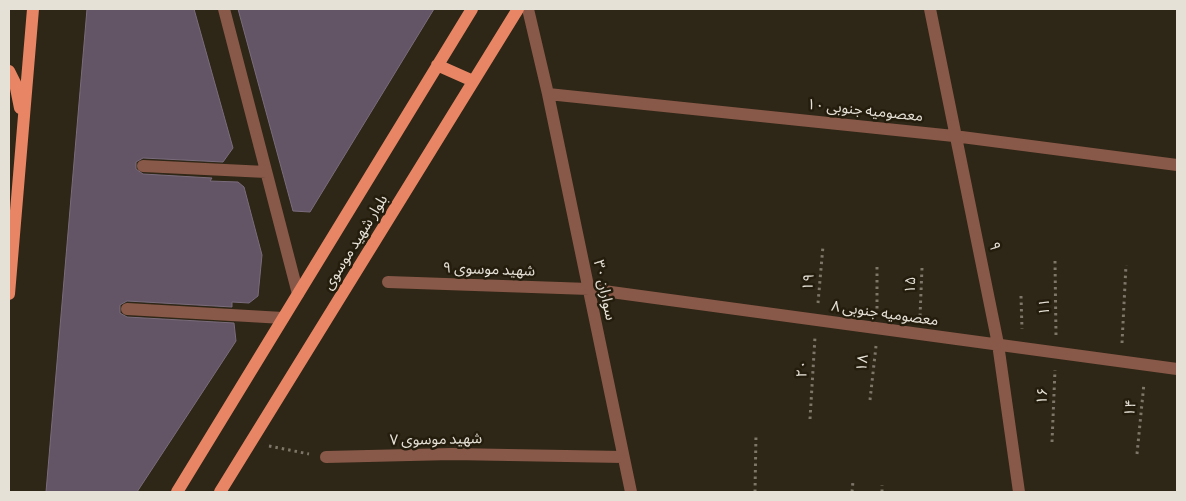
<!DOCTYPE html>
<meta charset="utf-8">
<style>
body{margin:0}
#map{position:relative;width:1186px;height:501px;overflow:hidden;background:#2e2616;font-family:Commissioner,sans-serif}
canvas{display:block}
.frame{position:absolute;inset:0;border:10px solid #e6e1d7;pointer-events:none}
</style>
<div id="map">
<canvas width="1186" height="501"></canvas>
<div class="frame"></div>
</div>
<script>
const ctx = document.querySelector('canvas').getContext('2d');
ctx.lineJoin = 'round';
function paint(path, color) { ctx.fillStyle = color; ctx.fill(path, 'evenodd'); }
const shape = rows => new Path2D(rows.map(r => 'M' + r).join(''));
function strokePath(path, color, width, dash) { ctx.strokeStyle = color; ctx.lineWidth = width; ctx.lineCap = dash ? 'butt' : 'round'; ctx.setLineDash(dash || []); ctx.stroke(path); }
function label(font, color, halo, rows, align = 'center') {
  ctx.font = font + ' Commissioner,"Noto Sans Arabic",sans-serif'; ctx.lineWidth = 5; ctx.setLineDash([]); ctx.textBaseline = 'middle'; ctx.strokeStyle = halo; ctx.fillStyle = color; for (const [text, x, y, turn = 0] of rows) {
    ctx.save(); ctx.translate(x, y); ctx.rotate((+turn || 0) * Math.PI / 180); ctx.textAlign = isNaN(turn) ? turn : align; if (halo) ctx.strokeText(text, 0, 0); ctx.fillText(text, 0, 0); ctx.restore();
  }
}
const building = shape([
 [87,9,194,9,233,148,223,162,143,158,136,162,136,169,143,174,212,178,210,181,238,182,244,187,262,255,258,296,249,303,232,302,232,307,127,301,120,305,120,313,127,317,234,323,236,341,137,492,46,492,87,9],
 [238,9,434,9,310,212,293,211,238,9]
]);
paint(building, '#635565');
strokePath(building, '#7a6c7c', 1);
strokePath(shape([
 [1055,261,1056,336],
 [877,267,877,310],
 [1021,296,1022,329],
 [818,303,823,246],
 [920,316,922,268],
 [1122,343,1126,265],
 [870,400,876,346],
 [810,419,815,337],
 [1052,442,1055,370],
 [269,446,309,454],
 [1137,454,1144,383],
 [755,492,756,434],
 [852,492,853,481],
 [882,492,882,485]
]), '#7d7669', 3, [2.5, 4]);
strokePath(shape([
 [224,9,298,294],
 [528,9,548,94,631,492],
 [930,9,998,344,1019,492],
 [548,94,954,136,1177,165],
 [143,166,266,172],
 [388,282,589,289,1177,369],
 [127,309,283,318],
 [326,457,452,454,623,457]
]), '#885848', 12);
strokePath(shape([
 [437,65,473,81],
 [9,71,15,83,20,108],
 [9,294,33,9],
 [177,492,472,9],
 [220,492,518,9]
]), '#e88564', 12);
label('15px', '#e6e1d7', '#241d0d', [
 ["معصومیه جنوبی ۱۰",865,110,6],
 ["بلوار شهید موسوی",355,242,-58],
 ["۹",995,246,79],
 ["شهید موسوی ۹",489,269,2],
 ["۱۹",808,282,-85],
 ["۱۵",910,285,-88],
 ["سواران ۳۰",605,290,78],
 ["۱۱",1044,307,-90],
 ["معصومیه جنوبی ۸",885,313,8],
 ["۱۸",862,363,-84],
 ["۲۰",802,369,-86],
 ["۱۶",1042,396,-87],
 ["۱۴",1130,408,-84],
 ["شهید موسوی ۷",436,439,-1]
]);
</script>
